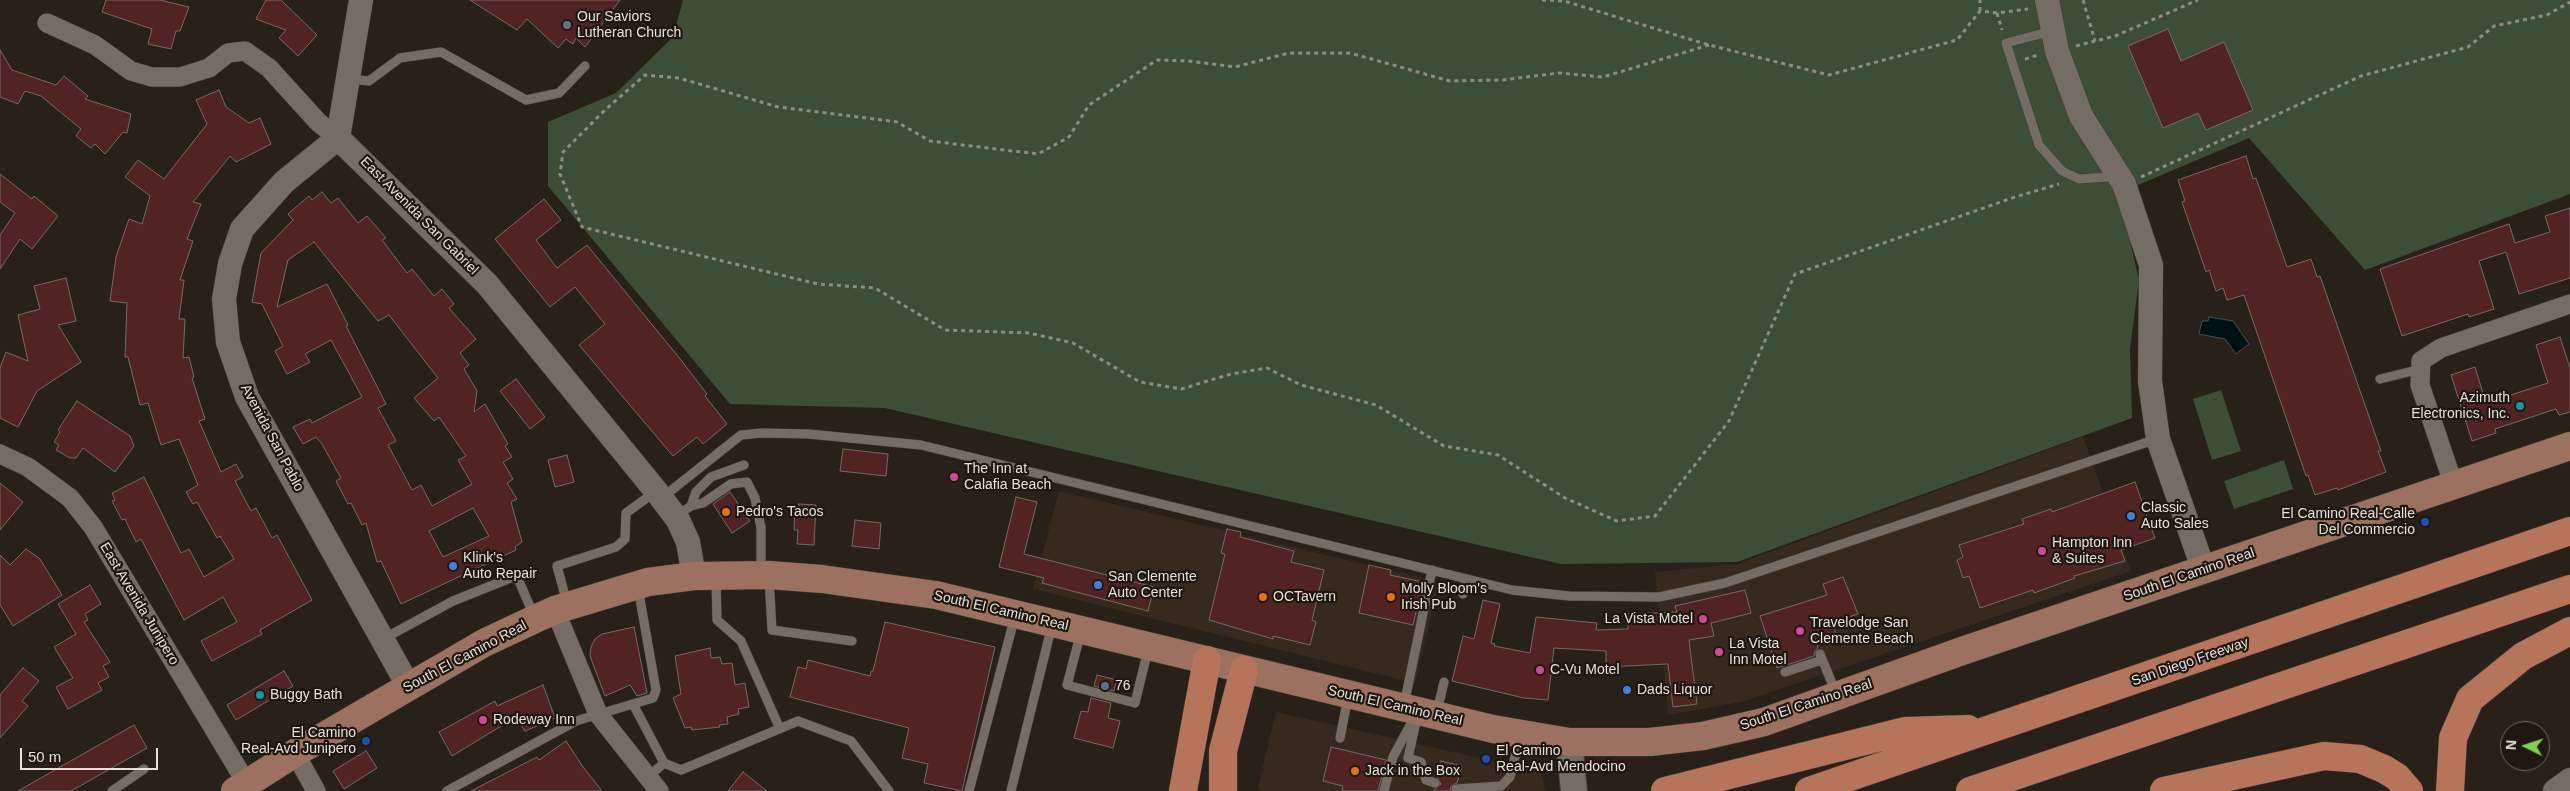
<!DOCTYPE html>
<style>
body{margin:0}
#map{position:relative;width:2570px;height:791px;overflow:hidden;background:#28211a;font-family:Arial,sans-serif}
canvas{display:block}
.north{position:absolute;left:2500px;top:721px;width:50px;height:50px;box-sizing:border-box;background:#1e1811;border:1px solid #6e6862;border-radius:50%;rotate:274deg;font-size:14px;font-weight:700;line-height:20px;text-align:center;color:#e6e1dc}
.north::after{content:'';display:block;margin:auto;width:18px;height:22px;background:#80d051;clip-path:polygon(50% 0,100% 100%,50% 72%,0 100%)}
.scale{position:absolute;left:20px;top:748px;width:138px;height:22px;box-sizing:border-box;border:2px solid #e6e1dc;border-top:0;padding-left:6px;font-size:15px;line-height:18px;white-space:nowrap;color:#e6e1dc;-webkit-text-stroke:4px #1e1811;paint-order:stroke}
</style>
<div id="map">
<canvas width="2570" height="791"></canvas>
<div class="north">N</div>
<div class="scale">50 m</div>
</div>
<script>
const ctx = document.querySelector('canvas').getContext('2d');
ctx.lineJoin = 'round';
function paint(path, color) { ctx.fillStyle = color; ctx.fill(path, 'evenodd'); }
const shape = rows => new Path2D(rows.map(r => 'M' + r).join(''));
function strokePath(path, color, width, dash) { ctx.strokeStyle = color; ctx.lineWidth = width; ctx.lineCap = dash ? 'butt' : 'round'; ctx.setLineDash(dash || []); ctx.stroke(path); }
function label(font, color, halo, rows, align = 'center') {
  ctx.font = font + ' Arial,sans-serif'; ctx.lineWidth = 4.5; ctx.setLineDash([]); ctx.textBaseline = 'middle'; ctx.strokeStyle = halo; ctx.fillStyle = color; for (const [text, x, y, turn = 0] of rows) {
    ctx.save(); ctx.translate(x, y); ctx.rotate((+turn || 0) * Math.PI / 180); ctx.textAlign = isNaN(turn) ? turn : align; if (halo) ctx.strokeText(text, 0, 0); ctx.fillText(text, 0, 0); ctx.restore();
  }
}
paint(shape([
 [2083,437,2131,571,1741,702,1668,715,1655,572,1737,564],
 [1059,491,1439,582,1415,683,1033,589],
 [1276,712,1541,772,1545,791,1260,791,1258,787]
]), '#362a1f');
paint(shape([
 [683,0,2570,0,2570,194,2365,270,2249,138,2119,193,2139,280,2130,349,2132,418,1737,562,1561,564,885,408,730,404,548,186,548,122,616,93,673,37],
 [2221,390,2241,451,2212,460,2193,399],
 [2284,460,2293,489,2234,509,2224,481]
]), '#3c4e35');
const water = shape([
 [2209,317,2233,321,2249,344,2236,354,2225,339,2199,334,2202,321,2208,321,2209,317]
]);
paint(water, '#001115');
strokePath(water, '#454f51', 1);
const building = shape([
 [106,0,160,0,189,7,180,31,176,31,171,49,148,44,152,29,102,12,106,0],
 [266,0,281,0,317,35,298,56,279,38,286,30,256,19,266,0],
 [470,0,620,0,585,47,576,38,573,44,566,39,558,48,527,19,517,30,470,0],
 [2168,29,2181,61,2224,42,2253,110,2206,130,2198,113,2163,128,2128,46,2168,29],
 [0,50,12,70,56,85,64,76,88,96,85,99,131,114,127,133,123,132,105,154,95,144,91,148,76,136,81,129,41,96,25,91,18,104,0,97,0,50],
 [219,90,226,107,249,123,260,118,271,144,236,162,230,156,193,202,201,204,187,239,193,241,180,280,184,280,179,319,185,319,183,358,189,357,194,377,192,378,205,419,199,421,221,472,236,464,243,477,235,481,251,511,256,508,272,538,277,535,312,600,260,630,262,634,212,661,201,641,237,622,223,597,184,620,141,539,136,542,125,519,122,520,112,501,115,500,112,493,144,477,181,553,189,549,204,577,234,559,220,536,217,538,197,502,193,504,186,492,198,485,179,439,161,445,148,403,140,405,128,357,125,357,127,303,110,301,116,257,129,219,142,224,150,196,125,177,138,160,164,179,207,124,196,100,219,90],
 [2246,156,2253,179,2256,178,2287,267,2311,259,2317,277,2320,276,2381,451,2378,451,2386,472,2338,490,2337,488,2315,495,2308,475,2306,476,2244,295,2227,300,2223,288,2216,291,2209,270,2206,272,2182,202,2185,201,2178,180,2246,156],
 [0,174,32,199,34,196,58,216,32,249,20,239,0,269,0,235,15,213,0,202,0,174],
 [322,192,331,203,338,198,358,223,367,216,386,238,382,240,407,273,412,269,434,296,442,289,454,304,449,308,476,339,460,353,469,365,464,369,477,391,474,412,485,404,508,444,505,446,512,457,503,462,513,479,507,483,517,499,511,502,522,542,515,547,516,550,401,604,381,561,377,562,366,523,362,525,351,503,348,504,336,481,341,478,322,444,316,437,303,444,293,427,310,419,312,423,362,397,331,340,305,354,310,362,287,374,275,351,283,346,262,304,252,302,261,253,293,220,288,214,309,196,312,200,322,192],
 [314,242,378,321,389,315,438,378,414,398,434,421,439,417,466,456,458,460,472,484,432,506,421,485,412,490,388,445,396,441,378,408,386,404,346,326,348,325,327,284,277,307,288,260,314,242],
 [473,508,489,536,443,557,429,531,473,508],
 [544,199,561,220,536,240,557,268,587,245,681,360,707,394,705,396,727,424,703,444,697,437,673,456,579,345,605,324,575,287,550,307,495,239,544,199],
 [2570,208,2570,278,2519,294,2506,252,2479,261,2494,309,2469,317,2468,314,2402,336,2380,269,2509,224,2515,243,2550,232,2545,216,2570,208],
 [66,278,76,321,58,325,81,362,37,391,18,427,0,418,0,368,6,352,28,361,18,315,40,309,34,286,66,278],
 [2560,337,2570,368,2570,412,2559,415,2556,409,2495,429,2496,433,2472,441,2451,375,2475,367,2486,403,2548,383,2536,345,2560,337],
 [516,379,545,417,530,429,500,391,516,379],
 [77,401,130,436,134,446,115,472,83,448,76,458,70,458,56,450,59,445,54,442,60,432,58,430,77,401],
 [843,449,888,454,886,476,840,471,843,449],
 [567,455,574,482,555,487,548,460,567,455],
 [2135,482,2155,538,2121,550,2125,561,2074,576,2075,578,2034,593,2033,590,1980,608,1969,576,1963,578,1957,560,1963,557,1959,545,2024,524,2022,519,2051,509,2052,512,2135,482],
 [0,483,23,502,0,530,0,483],
 [730,492,750,521,732,533,713,504,730,492],
 [1016,497,1037,502,1024,554,1154,587,1148,611,1042,583,1044,578,999,567,1016,497],
 [799,504,816,505,814,545,797,544,798,530,794,530,795,509,799,510,799,504],
 [855,520,881,523,879,549,852,546,855,520],
 [1227,529,1241,532,1240,537,1294,551,1291,562,1324,570,1312,620,1316,622,1310,645,1273,636,1273,639,1209,620,1225,554,1221,553,1227,529],
 [26,549,40,559,62,595,13,626,0,605,0,555,10,565,26,549],
 [1369,565,1391,570,1390,575,1423,582,1413,625,1359,613,1369,565],
 [1843,577,1858,614,1832,622,1837,637,1832,645,1815,639,1818,648,1815,651,1814,656,1777,668,1760,616,1827,595,1823,584,1843,577],
 [90,585,101,604,85,614,88,620,84,622,110,662,103,666,109,677,98,683,102,690,68,709,56,687,73,678,54,647,76,634,58,604,90,585],
 [1745,590,1751,613,1711,623,1714,636,1689,640,1697,704,1673,707,1668,664,1606,667,1606,651,1554,648,1548,700,1524,698,1452,681,1463,636,1474,639,1483,600,1500,604,1491,643,1495,644,1494,646,1530,653,1536,617,1597,623,1596,630,1628,629,1628,614,1677,612,1675,606,1745,590],
 [885,622,995,647,962,791,924,783,928,764,902,758,909,728,790,697,798,667,806,669,808,660,870,676,871,671,873,671,885,622],
 [634,627,647,693,637,696,630,685,605,696,590,656,591,647,595,639,602,634,634,627],
 [710,648,711,658,720,657,722,664,732,663,735,685,745,683,749,707,738,709,739,714,727,717,728,724,719,725,720,727,692,730,691,727,685,728,673,698,681,694,675,656,710,648],
 [23,668,39,681,22,701,28,706,0,738,0,695,23,668],
 [284,671,293,686,236,720,227,705,284,671],
 [1097,675,1117,680,1114,691,1094,686,1097,675],
 [543,685,555,718,525,731,516,717,452,756,439,732,495,701,497,706,543,685],
 [1091,698,1111,703,1108,718,1120,721,1113,748,1074,738,1081,711,1088,712,1091,698],
 [134,725,147,748,71,791,18,791,134,725],
 [566,741,583,767,602,791,471,791,537,757,539,760,566,741],
 [1331,747,1386,760,1378,791,1342,791,1343,786,1323,781,1331,747],
 [366,751,377,768,344,789,333,771,366,751],
 [1441,761,1462,766,1457,783,1451,786,1450,791,1433,791,1441,784,1437,777,1441,761],
 [743,772,767,791,728,791,743,772]
]);
paint(building, '#512323');
strokePath(building, '#756968', 1);
const service = shape([
 [2052,31,2006,43,2039,145,2062,171,2079,179,2108,177,2115,173],
 [350,79,369,81,400,58,441,52,526,100,559,93,585,66],
 [2380,379,2421,369],
 [663,497,741,435,762,433,809,434,921,445,1512,590,1569,596,1659,597,1725,583,2157,439],
 [691,506,696,492,711,477,744,465],
 [676,516,691,506,703,503,731,484,747,482,755,498,761,528,761,573],
 [769,577,772,630,852,641],
 [716,579,717,620,741,641,780,729],
 [1463,594,1466,579],
 [567,603,557,566,616,547,625,539,626,513,655,492],
 [1081,632,1067,685,1135,703,1148,650],
 [383,639,453,601,513,577,519,581,534,616],
 [1820,654,1836,693],
 [1785,672,1822,660],
 [633,704,664,763],
 [1404,705,1432,570],
 [1437,712,1444,682],
 [1418,713,1408,758,1421,762,1426,780,1435,783],
 [1340,738,1348,697],
 [648,777,664,763,681,770,798,721,851,741,889,791],
 [1456,789,1501,786,1510,777,1520,737],
 [112,791,144,769],
 [447,791,576,721,653,698,656,690,638,588],
 [969,791,1015,616],
 [1011,791,1052,625],
 [1384,791,1393,757,1413,720]
]);
const minor = shape([
 [47,23,95,45,131,71,152,77,180,77,209,68,228,53,245,51,269,68,318,122,338,138],
 [0,454,28,467,70,498,93,527,247,784],
 [2454,486,2420,385,2421,361,2441,348,2570,304],
 [555,610,598,714,659,791],
 [295,753,316,791]
]);
const tertiary = shape([
 [361,0,338,138,284,182,242,229,230,264,224,299,228,342,247,397,409,687],
 [2047,0,2057,51,2081,116,2124,184,2151,265,2150,381,2158,439,2204,571],
 [338,138,487,284,656,491,678,520,688,542,694,576],
 [2555,791,2570,780]
]);
const secondary = shape([
 [1569,742,1574,791]
]);
const primary = shape([
 [235,791,295,753,484,643,535,619,555,610,648,582,694,576,769,575,822,579,936,595,1493,729,1569,742,1650,742,1703,736,1764,722,1962,651,2570,446]
]);
const motorway = shape([
 [1183,791,1207,660],
 [1223,791,1223,751,1244,670],
 [1665,791,1905,731,1968,729],
 [1809,791,2570,531],
 [1970,791,2570,589],
 [2164,791,2324,756,2360,759,2384,769,2397,777,2409,791],
 [2450,791,2453,738,2470,699,2523,656,2570,631]
]);
strokePath(service, '#433e39', 10);
strokePath(minor, '#433e39', 20);
strokePath(tertiary, '#433e39', 25);
strokePath(secondary, '#433e39', 28);
strokePath(primary, '#433e39', 29);
strokePath(motorway, '#433e39', 29);
strokePath(shape([
 [1542,0,1564,1,1709,45,1829,75,1957,40,1980,11,1997,13,2028,9],
 [2083,0,2095,41],
 [1980,11,1980,0],
 [1997,13,2002,30],
 [1709,45,1603,77,1559,73,1503,80,1450,81,1350,53,1289,53,1235,67,1189,61,1157,60,1089,105,1069,137,1038,154,930,141,897,122,778,107,679,78,645,75,605,110,563,152,560,174,582,227,818,284,875,288,945,330,1029,333,1073,343,1140,382,1181,389,1231,374,1267,368,1301,385,1376,405,1444,446,1498,455,1565,498,1617,521,1655,516,1729,421,1795,274,2015,197,2059,184],
 [2076,46,2115,36,2198,0],
 [2025,59,2038,55],
 [2141,177,2361,76,2468,47,2494,26,2547,15,2570,2]
]), '#908a84', 3, [4, 4]);
strokePath(service, '#756c64', 9);
strokePath(minor, '#756c64', 19);
strokePath(tertiary, '#756c64', 24);
strokePath(secondary, '#756c64', 26);
strokePath(primary, '#9c715f', 28);
strokePath(motorway, '#b6745b', 28);
for (const [x, y, r, color] of [
 [567,25,5,"#6b7280"],
 [2520,406,5,"#0f9aa8"],
 [954,477,5,"#d1479c"],
 [726,512,5,"#e8710a"],
 [2131,516,5,"#3f7fe0"],
 [2425,522,5,"#1a4fb4"],
 [2042,551,5,"#d1479c"],
 [453,566,5,"#3f7fe0"],
 [1098,585,5,"#3f7fe0"],
 [1263,597,5,"#e8710a"],
 [1391,597,5,"#e8710a"],
 [1703,619,5,"#d1479c"],
 [1800,631,5,"#d1479c"],
 [1719,652,5,"#d1479c"],
 [1540,670,5,"#d1479c"],
 [1105,686,5,"#5c6f8a"],
 [1627,690,5,"#3f7fe0"],
 [260,695,5,"#0f9aa8"],
 [483,720,5,"#d1479c"],
 [366,741,5,"#1a4fb4"],
 [1486,759,5,"#1a4fb4"],
 [1355,771,5,"#e8710a"]
]) { const dot = new Path2D(); dot.arc(x, y, r, 0, 2 * Math.PI); ctx.fillStyle = color; ctx.fill(dot); strokePath(dot, '#1e1811', 2); }
label('14px', '#e6e1dc', '#1e1811', [
 ["Our Saviors",577,17],
 ["Lutheran Church",577,33],
 ["Azimuth",2510,398,"right"],
 ["Electronics, Inc.",2510,414,"right"],
 ["The Inn at",964,469],
 ["Calafia Beach",964,485],
 ["Classic",2141,508],
 ["Auto Sales",2141,524],
 ["Pedro's Tacos",736,512],
 ["El Camino Real-Calle",2415,514,"right"],
 ["Del Commercio",2415,530,"right"],
 ["Hampton Inn",2052,543],
 ["& Suites",2052,559],
 ["Klink's",463,558],
 ["Auto Repair",463,574],
 ["San Clemente",1108,577],
 ["Auto Center",1108,593],
 ["Molly Bloom's",1401,589],
 ["Irish Pub",1401,605],
 ["OCTavern",1273,597],
 ["La Vista Motel",1693,619,"right"],
 ["Travelodge San",1810,623],
 ["Clemente Beach",1810,639],
 ["La Vista",1729,644],
 ["Inn Motel",1729,660],
 ["C-Vu Motel",1550,670],
 ["76",1115,686],
 ["Dads Liquor",1637,690],
 ["Buggy Bath",270,695],
 ["Rodeway Inn",493,720],
 ["El Camino",356,733,"right"],
 ["Real-Avd Junipero",356,749,"right"],
 ["El Camino",1496,751],
 ["Real-Avd Mendocino",1496,767],
 ["Jack in the Box",1365,771]
], 'left');
label('14px', '#e6e1dc', '#1e1811', [
 ["East Avenida San Gabriel",419,216,45],
 ["Avenida San Pablo",272,438,62],
 ["South El Camino Real",2189,575,-19],
 ["East Avenida Junipero",139,604,59],
 ["South El Camino Real",1001,611,13],
 ["South El Camino Real",465,657,-28],
 ["San Diego Freeway",2190,662,-19],
 ["South El Camino Real",1806,705,-18],
 ["South El Camino Real",1395,706,13]
]);
</script>
